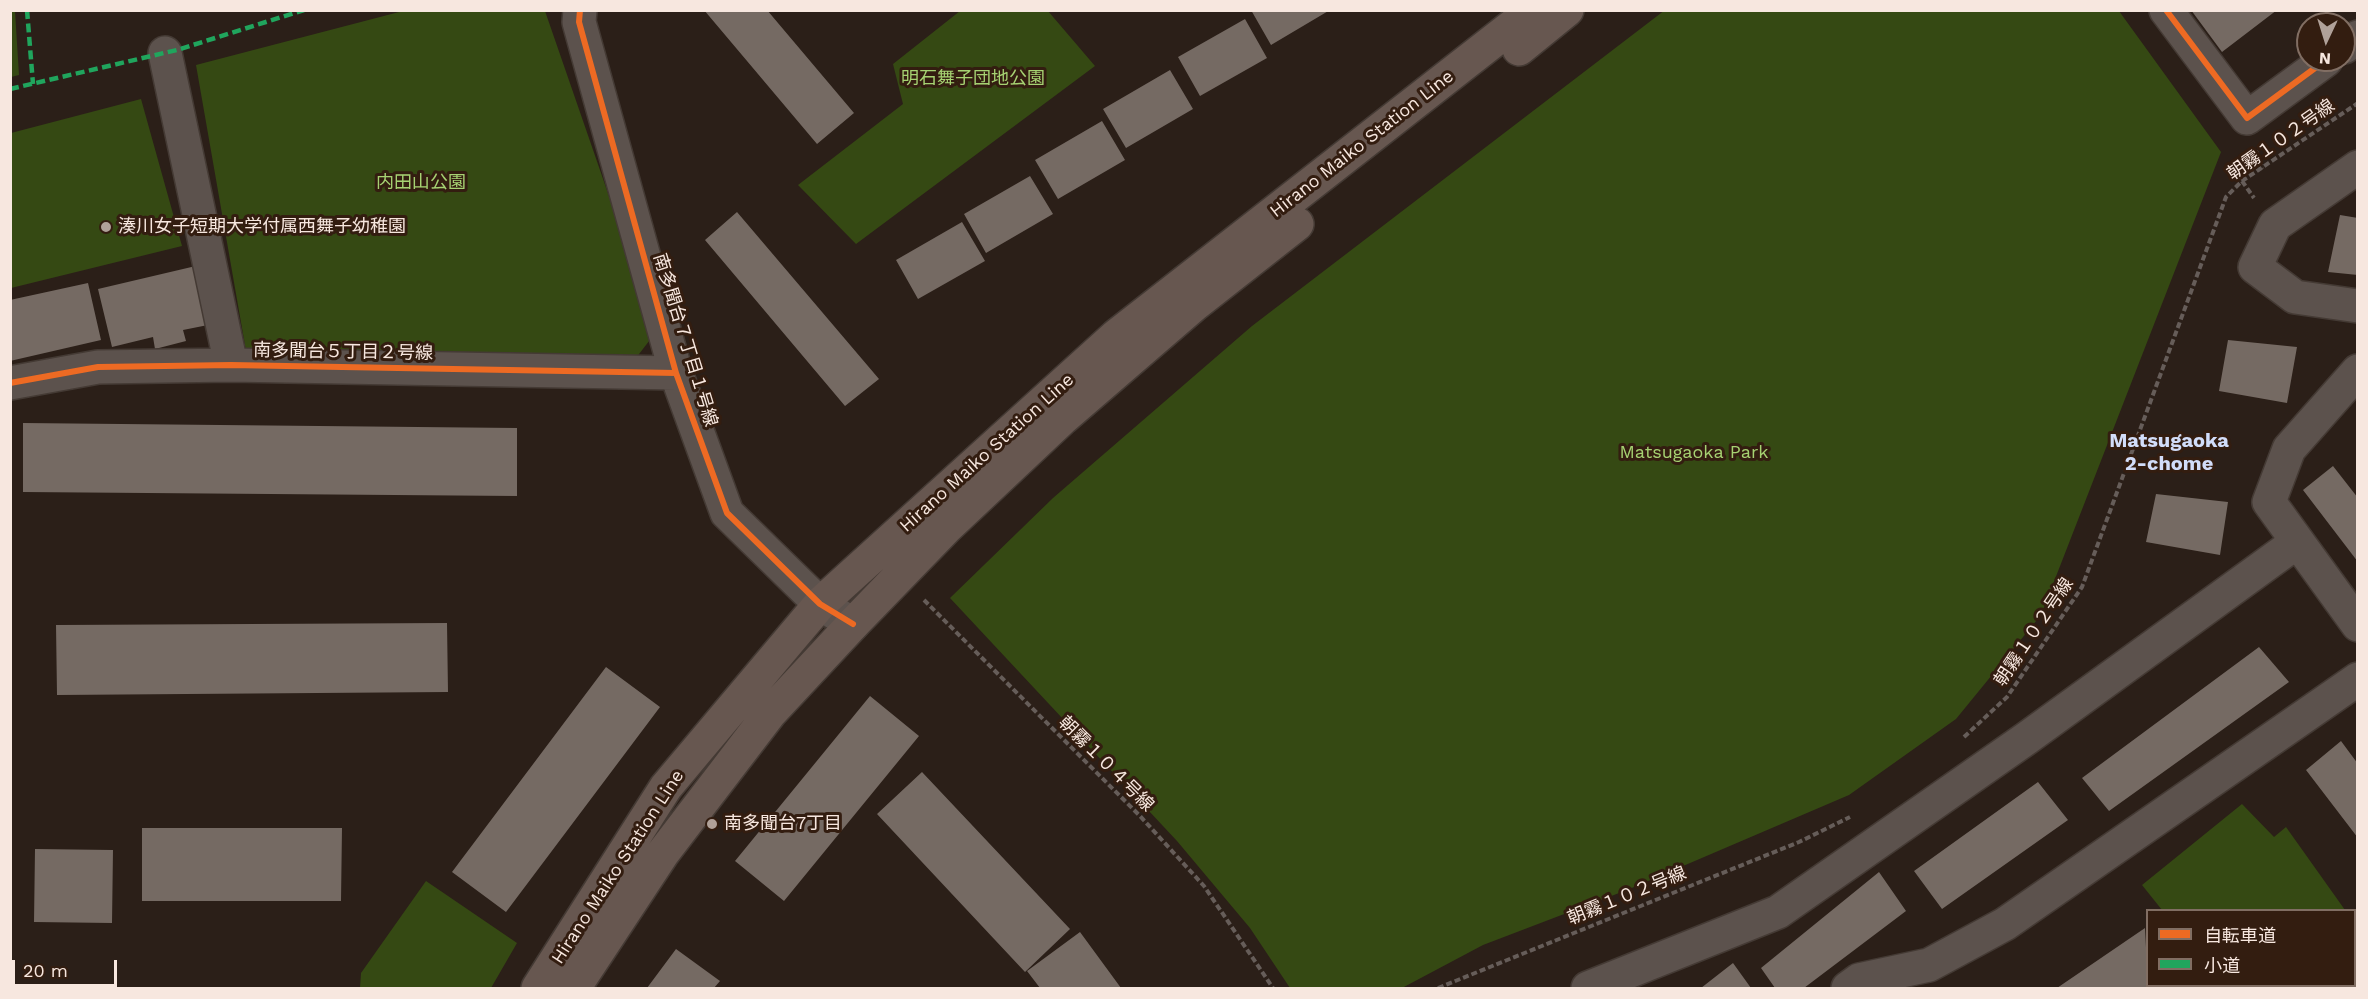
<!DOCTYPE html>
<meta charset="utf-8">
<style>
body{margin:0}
#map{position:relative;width:2368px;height:999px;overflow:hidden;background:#2b1f18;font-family:"Work Sans","Noto Sans JP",sans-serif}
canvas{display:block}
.frame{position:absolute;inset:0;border:12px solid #f7e7df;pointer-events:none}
.legend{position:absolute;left:2146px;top:909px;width:210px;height:78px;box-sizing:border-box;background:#331d10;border:2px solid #816e63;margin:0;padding:8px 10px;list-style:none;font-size:18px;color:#f7e7df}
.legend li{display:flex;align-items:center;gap:12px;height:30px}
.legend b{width:30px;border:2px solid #816e63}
.north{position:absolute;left:2296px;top:12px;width:60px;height:60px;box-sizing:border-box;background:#331d10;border:2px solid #816e63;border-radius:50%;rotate:184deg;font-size:16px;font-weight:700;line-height:24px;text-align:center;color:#f7e7df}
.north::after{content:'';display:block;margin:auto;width:21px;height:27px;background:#b0a199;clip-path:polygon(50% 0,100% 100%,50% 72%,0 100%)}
.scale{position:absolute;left:12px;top:960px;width:105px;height:27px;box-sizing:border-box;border:3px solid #f7e7df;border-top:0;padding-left:8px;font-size:18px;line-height:21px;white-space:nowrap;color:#f7e7df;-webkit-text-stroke:4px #331d10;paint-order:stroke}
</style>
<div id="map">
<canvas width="2368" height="999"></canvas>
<div class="frame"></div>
<ul class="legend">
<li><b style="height:8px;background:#ed6a23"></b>自転車道</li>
<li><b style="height:8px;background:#20a55d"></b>小道</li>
</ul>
<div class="north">N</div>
<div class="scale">20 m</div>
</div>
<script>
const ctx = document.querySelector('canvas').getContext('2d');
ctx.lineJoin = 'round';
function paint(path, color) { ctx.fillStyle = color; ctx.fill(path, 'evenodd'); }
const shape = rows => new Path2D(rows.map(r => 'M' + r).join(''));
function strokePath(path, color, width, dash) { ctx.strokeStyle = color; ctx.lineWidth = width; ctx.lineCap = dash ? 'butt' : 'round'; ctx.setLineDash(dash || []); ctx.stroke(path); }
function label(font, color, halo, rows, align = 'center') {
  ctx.font = font + ' "Work Sans","Noto Sans JP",sans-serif'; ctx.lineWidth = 6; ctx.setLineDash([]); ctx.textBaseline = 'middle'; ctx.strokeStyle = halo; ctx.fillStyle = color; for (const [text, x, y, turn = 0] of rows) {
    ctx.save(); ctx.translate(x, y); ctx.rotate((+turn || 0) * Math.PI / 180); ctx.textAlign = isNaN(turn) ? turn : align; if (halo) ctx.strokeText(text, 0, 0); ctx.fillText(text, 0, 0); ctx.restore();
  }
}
paint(shape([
 [11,10,15,11,19,75,11,77],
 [1665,10,2119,11,2221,152,2041,615,1956,719,1849,795,1627,890,1483,945,1402,988,1290,988,1250,928,1177,841,950,598,1053,498,1252,326],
 [403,11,545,11,656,332,636,358,246,351,196,65],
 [960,11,1048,11,1095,66,856,244,798,185,903,104,893,64],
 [141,99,182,246,11,288,11,133],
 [2242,804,2274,837,2286,827,2345,910,2162,910,2142,885],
 [426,881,517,943,491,988,360,988,361,973]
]), '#354913');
paint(shape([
 [704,10,767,10,854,113,817,144],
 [1251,10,1330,10,1271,45],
 [2191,10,2277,10,2222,52],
 [1245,19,1267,58,1200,96,1178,57],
 [1170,70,1193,109,1126,148,1103,109],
 [1102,121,1125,160,1058,199,1035,160],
 [1030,176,1053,214,986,253,964,214],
 [737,212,879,379,845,406,705,240],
 [2340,215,2358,218,2358,275,2328,272],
 [962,222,985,261,918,299,896,260],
 [200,265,213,324,183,330,186,341,155,349,153,337,112,347,98,289],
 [88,283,101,340,10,361,10,300],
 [2228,340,2297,347,2287,403,2219,391],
 [23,423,517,428,517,496,23,492],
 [2333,466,2358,498,2358,562,2303,490],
 [2156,494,2228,502,2220,555,2146,542],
 [447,623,448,692,57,695,56,625],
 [2259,647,2289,682,2109,811,2082,778],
 [606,667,660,707,506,912,452,872],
 [870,696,919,736,784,901,735,861],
 [2341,741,2358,764,2358,838,2306,770],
 [922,772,1070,929,1025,972,877,814],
 [2038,782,2068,820,1942,909,1914,871],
 [142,828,342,828,341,901,142,901],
 [35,849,113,850,112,923,34,922],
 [1879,872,1906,911,1804,988,1775,988,1761,968],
 [2145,928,2148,986,2150,986,2146,988,2057,988],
 [1080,932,1121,988,1040,988,1027,971],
 [676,949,720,981,714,988,647,988],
 [1733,963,1751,988,1701,988]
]), '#756a63');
const minor = shape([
 [580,10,579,22,676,373,727,513,820,604,853,624],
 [2166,10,2247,118,2326,60],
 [2344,47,2358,37],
 [165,53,231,365],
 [2358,167,2275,225,2255,267,2295,297,2358,306],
 [2358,371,2289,449,2269,502,2358,625],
 [10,383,98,367,231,365,676,373],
 [1588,988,1778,912,2027,738,2297,542],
 [1848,988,1859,980,1929,965,2005,924,2358,679]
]);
const major = shape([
 [1519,49,1567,10],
 [538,988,666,787,820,604,1116,336,1533,10],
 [574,988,663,853,770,713,853,624,946,528,1063,418,1194,305,1297,224]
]);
strokePath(minor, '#443a34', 36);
strokePath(major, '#443a34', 36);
strokePath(shape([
 [2256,151,2262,169],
 [2242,181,2254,198],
 [924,600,1140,816,1204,886,1273,988],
 [1964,737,2007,697,2082,587,2226,197,2242,181,2358,103],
 [1438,988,1799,842,1850,817]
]), '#665d59', 4, [6, 3]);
strokePath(minor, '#5c524d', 33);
strokePath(major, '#675750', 33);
strokePath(shape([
 [27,10,33,84],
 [10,89,177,50,304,10]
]), '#20a55d', 4.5, [9, 4.5]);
strokePath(shape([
 [580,10,579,22,676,373,727,513,820,604,853,624],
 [2166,10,2247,118,2326,60],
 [10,383,98,367,231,365,676,373]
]), '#ed6a23', 6);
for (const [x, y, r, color] of [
 [106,227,6,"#b0a199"],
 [712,824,6,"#b0a199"]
]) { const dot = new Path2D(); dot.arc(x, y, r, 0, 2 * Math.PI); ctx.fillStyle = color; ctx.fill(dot); strokePath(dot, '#331d10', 2); }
label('18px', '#a6d272', '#331d10', [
 ["明石舞子団地公園",973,79],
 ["内田山公園",421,183],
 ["Matsugaoka Park",1694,453]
]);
label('18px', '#f7e7df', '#331d10', [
 ["朝霧１０２号線",2281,140,-35],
 ["Hirano Maiko Station Line",1362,144,-38],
 ["南多聞台７丁目１号線",685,340,73],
 ["南多聞台５丁目２号線",343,352,1],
 ["Hirano Maiko Station Line",987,453,-42],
 ["朝霧１０２号線",2034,632,-56],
 ["朝霧１０４号線",1106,764,45],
 ["Hirano Maiko Station Line",618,867,-57],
 ["朝霧１０２号線",1627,896,-22]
]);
label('18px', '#f7e7df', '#331d10', [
 ["湊川女子短期大学付属西舞子幼稚園",118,227],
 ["南多聞台7丁目",724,824]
], 'left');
label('bold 20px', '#d2ddf9', '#331d10', [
 ["Matsugaoka",2169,441],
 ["2-chome",2169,464]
]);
</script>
